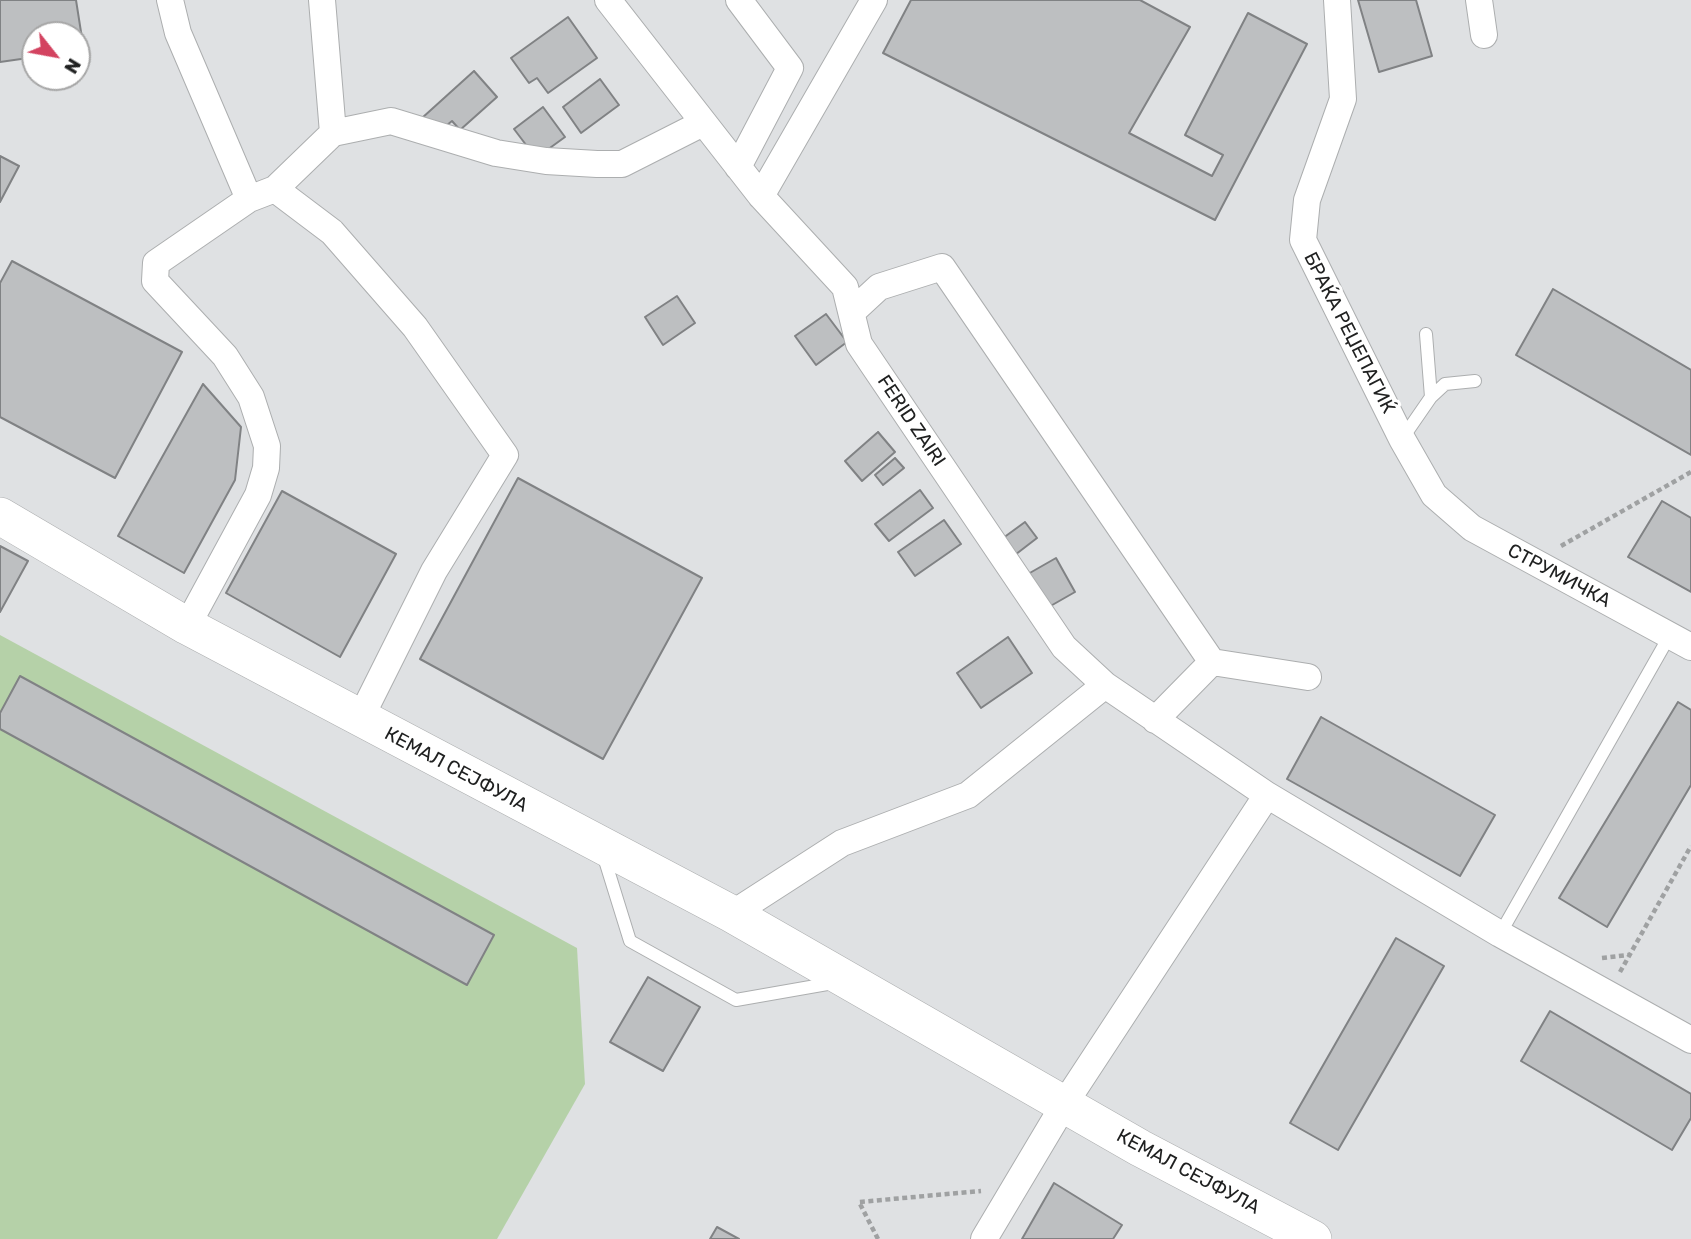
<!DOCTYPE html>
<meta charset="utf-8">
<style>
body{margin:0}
#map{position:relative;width:1691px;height:1239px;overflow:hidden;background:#dfe1e3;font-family:Rubik,sans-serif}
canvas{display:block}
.north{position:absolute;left:21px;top:21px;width:70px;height:70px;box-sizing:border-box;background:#fff;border:2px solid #a6a6a6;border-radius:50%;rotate:121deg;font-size:19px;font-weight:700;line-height:28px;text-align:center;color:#202121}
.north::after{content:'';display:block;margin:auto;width:24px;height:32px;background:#d34360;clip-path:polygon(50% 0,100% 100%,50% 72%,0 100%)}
</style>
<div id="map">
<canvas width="1691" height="1239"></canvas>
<div class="north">N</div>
</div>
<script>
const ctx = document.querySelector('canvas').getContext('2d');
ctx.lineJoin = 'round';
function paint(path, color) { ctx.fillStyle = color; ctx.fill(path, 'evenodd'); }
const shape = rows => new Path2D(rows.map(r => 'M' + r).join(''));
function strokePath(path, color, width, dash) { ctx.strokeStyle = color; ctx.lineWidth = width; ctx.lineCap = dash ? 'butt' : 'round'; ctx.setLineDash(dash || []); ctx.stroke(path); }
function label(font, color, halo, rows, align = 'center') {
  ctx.font = font + ' Rubik,sans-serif'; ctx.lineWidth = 6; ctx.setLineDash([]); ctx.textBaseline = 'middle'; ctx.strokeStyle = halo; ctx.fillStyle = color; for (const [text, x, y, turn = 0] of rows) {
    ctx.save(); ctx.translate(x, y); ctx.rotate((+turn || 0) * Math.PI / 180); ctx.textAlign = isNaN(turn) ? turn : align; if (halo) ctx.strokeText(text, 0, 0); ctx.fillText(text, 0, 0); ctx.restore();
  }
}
paint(shape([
 [0,635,577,948,585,1084,497,1239,0,1239]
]), '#b5d1a8');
const building = shape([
 [0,0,76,0,84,51,77,52,77,35,35,35,35,57,0,62,0,0],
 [911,0,1140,0,1190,27,1129,133,1212,176,1223,155,1185,135,1248,13,1307,44,1215,220,883,53,911,0],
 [1358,0,1416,0,1432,56,1379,72,1358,0],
 [568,17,597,58,548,93,537,78,529,83,511,58,568,17],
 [474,71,497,97,460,130,452,121,436,134,422,118,474,71],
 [600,79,619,105,581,133,563,107,600,79],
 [543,107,565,137,536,158,514,129,543,107],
 [0,156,19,166,0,202,0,156],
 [12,261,182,352,115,478,0,417,0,283,12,261],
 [1553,289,1691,370,1691,455,1516,355,1553,289],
 [677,296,695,323,663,345,645,317,677,296],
 [826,314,847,342,816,365,795,336,826,314],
 [203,384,241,427,235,480,184,573,118,536,203,384],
 [878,432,895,452,862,481,845,461,878,432],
 [895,458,904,468,883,485,875,475,895,458],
 [518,478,702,578,603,759,420,659,518,478],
 [920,490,933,508,889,541,875,524,920,490],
 [282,491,396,554,340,657,226,593,282,491],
 [1662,501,1691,518,1691,592,1628,557,1662,501],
 [944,520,961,544,915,576,898,552,944,520],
 [1025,522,1037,538,1011,558,999,541,1025,522],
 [0,546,28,561,0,612,0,546],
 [1056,558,1075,592,1047,608,1028,574,1056,558],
 [1008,637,1032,673,981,708,957,673,1008,637],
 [20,676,494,935,467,985,0,729,0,713,20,676],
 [1678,702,1691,710,1691,785,1607,927,1559,898,1678,702],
 [1321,717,1495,815,1460,876,1287,779,1321,717],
 [1396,938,1444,966,1338,1150,1290,1123,1396,938],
 [648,977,700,1007,663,1071,610,1042,648,977],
 [1550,1011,1691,1094,1691,1118,1672,1150,1521,1061,1550,1011],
 [1054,1183,1122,1225,1113,1239,1022,1239,1054,1183],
 [717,1227,739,1239,710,1239,717,1227]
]);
paint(building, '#bdbfc1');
strokePath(building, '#808284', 2);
const lane = shape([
 [1431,397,1445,384,1475,381],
 [1402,439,1431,397,1426,334],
 [603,854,630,941,736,1000,833,983],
 [1500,934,1670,635]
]);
const street = shape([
 [170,0,178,33,249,199,275,189,332,232,415,327,505,455,434,571,360,719],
 [322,0,333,133],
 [608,0,761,196,845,287,859,344,1064,647,1105,685,1267,795],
 [1337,0,1343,99,1307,200,1303,240,1402,439,1434,495,1472,528,1691,647],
 [1479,0,1484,35],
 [738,167,790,68,739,0],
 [275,189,333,133,391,121,496,153,546,161,597,164,622,164,703,123],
 [761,196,874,0],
 [852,312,879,287,942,267,1212,662],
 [187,626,258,495,266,468,267,446,251,397,225,356,155,281,156,263,249,199],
 [1155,720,1212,662,1308,677],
 [732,914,842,843,968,795,1105,685],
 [984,1239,1065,1103,1267,795,1500,934,1691,1040]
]);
const secondary = shape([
 [0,516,187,626,732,914,1140,1148,1313,1239]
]);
strokePath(lane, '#acaeaf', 14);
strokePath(street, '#acaeaf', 28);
strokePath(secondary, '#acaeaf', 38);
strokePath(shape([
 [1561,546,1691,472],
 [1602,958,1628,955],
 [1620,972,1691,846],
 [878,1239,859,1202,981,1191]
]), '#9fa1a2', 4.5, [5, 3.5]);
strokePath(lane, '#fff', 12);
strokePath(street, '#fff', 26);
strokePath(secondary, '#fff', 37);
label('19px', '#202121', '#fff', [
 ["БРАЌА РЕЏЕПАГИЌ",1349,333,63],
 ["FERID ZAIRI",911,421,56],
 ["СТРУМИЧКА",1559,576,28],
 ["КЕМАЛ СЕЈФУЛА",456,770,28],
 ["КЕМАЛ СЕЈФУЛА",1188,1172,28]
]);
</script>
